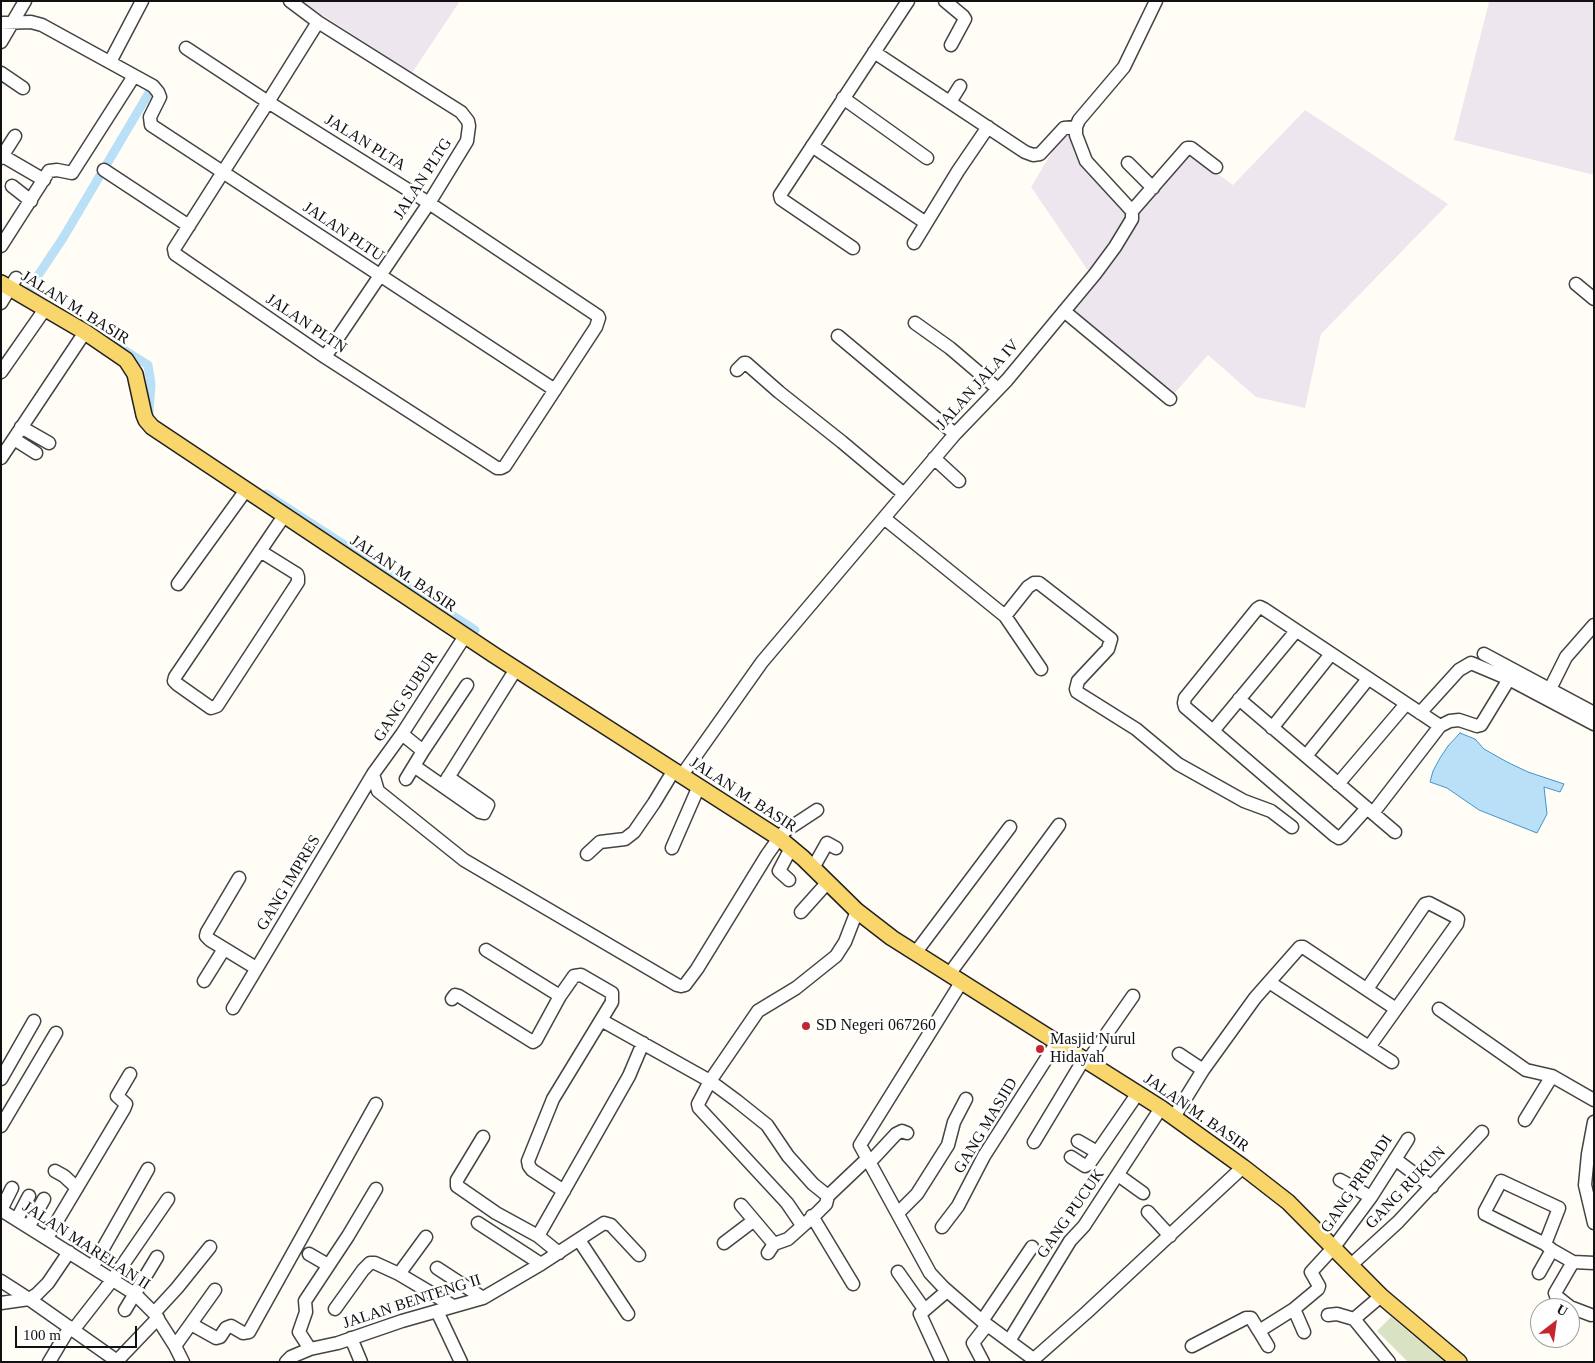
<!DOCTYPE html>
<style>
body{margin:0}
#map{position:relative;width:1595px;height:1363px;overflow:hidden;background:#fffdf5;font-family:Georgia,serif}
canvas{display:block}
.frame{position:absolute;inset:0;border:2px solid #111;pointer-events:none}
.north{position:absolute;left:1530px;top:1298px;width:50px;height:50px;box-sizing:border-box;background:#fff;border:1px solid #a0a0a0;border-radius:50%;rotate:30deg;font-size:14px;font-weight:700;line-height:20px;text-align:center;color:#111}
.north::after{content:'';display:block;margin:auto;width:18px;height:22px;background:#c4262e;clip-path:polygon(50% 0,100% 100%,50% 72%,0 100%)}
.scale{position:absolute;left:15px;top:1326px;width:122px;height:22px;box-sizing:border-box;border:2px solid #111;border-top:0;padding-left:6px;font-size:15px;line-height:18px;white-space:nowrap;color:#111;-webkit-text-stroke:4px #fff;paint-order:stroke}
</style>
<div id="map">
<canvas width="1595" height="1363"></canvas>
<div class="frame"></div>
<div class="north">U</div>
<div class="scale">100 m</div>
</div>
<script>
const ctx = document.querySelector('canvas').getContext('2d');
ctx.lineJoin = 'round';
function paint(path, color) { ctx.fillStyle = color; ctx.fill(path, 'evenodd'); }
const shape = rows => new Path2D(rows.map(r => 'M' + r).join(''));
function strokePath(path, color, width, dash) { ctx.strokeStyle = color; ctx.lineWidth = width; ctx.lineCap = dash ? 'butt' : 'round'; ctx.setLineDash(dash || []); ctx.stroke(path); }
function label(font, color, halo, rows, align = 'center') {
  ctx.font = font + ' Georgia,serif'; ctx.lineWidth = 5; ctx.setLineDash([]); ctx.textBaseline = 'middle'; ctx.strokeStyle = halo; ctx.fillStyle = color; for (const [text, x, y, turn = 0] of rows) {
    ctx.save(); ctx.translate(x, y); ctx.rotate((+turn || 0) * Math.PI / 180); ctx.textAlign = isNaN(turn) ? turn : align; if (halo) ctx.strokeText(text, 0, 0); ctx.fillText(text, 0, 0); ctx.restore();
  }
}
paint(shape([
 [301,1,460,1,412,73],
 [1487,1,1594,1,1594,175,1454,140,1489,2],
 [1305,110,1448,204,1321,334,1305,408,1256,397,1208,355,1173,395,1068,311,1136,206,1186,151,1233,185],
 [1066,129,1073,142,1128,216,1089,272,1031,187]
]), '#eee6ef');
paint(shape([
 [1391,1317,1445,1362,1408,1362,1377,1331]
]), '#d9e3c4');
const water = shape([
 [1460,733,1475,739,1484,749,1507,762,1528,772,1564,784,1560,792,1544,787,1547,814,1537,833,1479,810,1447,788,1430,782,1433,771,1440,758,1448,746,1460,733]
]);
paint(water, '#b9e0f7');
strokePath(water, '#3f96cf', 1);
strokePath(shape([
 [37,298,30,294,31,286,63,238,153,86],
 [111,342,148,365,151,384,149,413],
 [266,494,475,630]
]), '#b9e0f7', 9);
const minor = shape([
 [290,1,318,22,461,112,468,121,469,126,467,141,429,203,325,357],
 [945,1,963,16,965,19,951,45],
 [1,23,31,22,42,25,153,86,158,92,160,97,150,117,151,125,555,390],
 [1,42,25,1],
 [186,48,268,102,429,203,598,316,599,318,596,327,505,466,501,468,497,468,325,357,175,254,174,249,223,172,268,102,318,22],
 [874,52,1025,152,1033,155,1040,154,1064,128,1076,127],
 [110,62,142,1],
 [1,73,23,88],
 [843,98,927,158],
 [950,102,960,86],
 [812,146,926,223],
 [1,158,15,136],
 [8,159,44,180],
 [1128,163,1153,188],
 [104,170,189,226],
 [12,186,31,201],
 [1132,211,1187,148,1191,148,1216,167],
 [914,243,958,171,988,127],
 [1,246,49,171,57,170,72,173,134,76],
 [853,248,781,199,780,195,908,1],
 [1576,284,1594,299],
 [1,303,16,278],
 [1064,311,1170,399],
 [915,323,950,348,998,389],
 [838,336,955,434],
 [737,370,744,363,746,363,779,392,842,442,904,494],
 [1,372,45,309],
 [21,427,49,443],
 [14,439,36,453],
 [1,458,85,332],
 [934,458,959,481],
 [884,518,1005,616,1028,587,1034,583,1039,583,1111,639,1108,649,1078,681,1076,689,1077,692,1136,729,1178,764,1244,801,1271,811,1292,827],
 [260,551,297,574,298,577,298,582,217,706,211,708,177,684,174,681,175,677,273,532,284,516],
 [178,584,246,490],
 [1005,616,1041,669],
 [1484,654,1594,713],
 [1550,689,1566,657,1594,625],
 [1239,699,1395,832],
 [1420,713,1459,670,1471,663,1509,679,1594,724],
 [1272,728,1331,654],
 [1213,731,1296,631],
 [402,734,423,751,406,779],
 [423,751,467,685],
 [1306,756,1368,679],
 [414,766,480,812,484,813,488,805,448,777],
 [373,774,378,791,464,860,677,985,681,986,685,985,697,969,767,855,779,838,785,831,817,810],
 [682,775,762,662,955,434,1007,380,1095,274,1115,247,1132,219,1132,211,1086,161,1076,135,1076,127,1079,120,1124,67,1156,1],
 [444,784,516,669],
 [1338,784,1406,704],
 [1367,808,1342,836,1339,838,1334,835,1185,707,1184,703,1185,698,1257,609,1260,607,1264,609,1440,726],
 [1373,813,1440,726,1450,721,1459,720,1477,726,1481,725,1509,679],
 [672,848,699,786],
 [587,854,600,842,625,839,634,832,654,803,674,770],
 [813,868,827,843,836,848],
 [239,878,207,932,206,936,210,940,256,968],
 [789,880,779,871,791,848],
 [801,912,827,883],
 [486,950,560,996],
 [916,952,1010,827],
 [950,973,1059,825],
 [204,981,224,949],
 [962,981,860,1145,930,1273,944,1288,982,1321,1032,1358,1035,1358,1086,1313,1243,1167],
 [1269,982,1392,1062],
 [1367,989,1425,904,1429,903,1456,917,1458,919,1457,924,1369,1047],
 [452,999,455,995,459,996,533,1042,536,1040,560,996,574,976,581,975,612,993,612,1002,553,1099,528,1161,529,1166,532,1170,564,1191],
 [233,1008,373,774,402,734,465,636],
 [1439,1009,1526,1070,1552,1076,1594,1100],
 [601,1020,710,1081,737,1101,767,1125,788,1156,813,1184,828,1196],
 [1179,1054,1203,1070],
 [1087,1062,1133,996],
 [1,1079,34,1021],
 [1174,1117,1203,1070,1255,998,1300,947,1303,947,1396,1009],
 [1525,1120,1552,1076],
 [1594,1122,1588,1154,1585,1185,1594,1223],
 [1,1126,56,1033],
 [483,1137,457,1180,457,1186,496,1213,538,1236,559,1253],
 [1078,1141,1097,1152],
 [1034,1142,1084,1059],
 [1071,1157,1085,1166,1089,1164,1138,1093],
 [1395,1159,1432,1187],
 [870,1162,896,1134,902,1131,907,1133],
 [55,1171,64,1176,77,1188],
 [1118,1175,1143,1193],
 [1340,1180,1371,1197],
 [12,1188,1,1210,135,1294,154,1313,175,1346,183,1362],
 [741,1205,774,1244],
 [1148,1212,1170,1236],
 [898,1213,917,1194,948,1145,954,1122,966,1099],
 [812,1216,853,1284],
 [17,1219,29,1196],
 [478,1223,541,1264],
 [802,1225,787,1203,699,1108,698,1104,710,1081,758,1011,796,988,836,956,845,942,857,911],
 [29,1226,44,1199],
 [942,1227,958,1206,984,1156,1057,1042],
 [538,1236,629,1076,643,1043],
 [426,1237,399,1274,453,1306],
 [47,1238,124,1109,126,1104,117,1096,130,1074],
 [579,1240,628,1314],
 [724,1243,753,1221],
 [1545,1244,1559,1208,1501,1181,1485,1211,1485,1214,1545,1244,1552,1250,1573,1262],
 [768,1253,774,1244,788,1239,817,1213,826,1204,828,1196,867,1159],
 [309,1254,328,1265],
 [1351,1265,1398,1222,1482,1132],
 [93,1266,148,1169],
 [437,1268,483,1298],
 [898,1272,924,1309],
 [1539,1273,1552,1250],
 [1,1281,29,1299,37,1294,48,1283,69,1252],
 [1381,1296,1354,1319,1389,1362],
 [1,1303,29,1299,117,1361],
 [335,1309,363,1270,370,1263,375,1263,399,1274],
 [1294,1309,1304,1332],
 [125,1310,157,1257],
 [437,1311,461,1362],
 [154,1313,177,1288,210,1247],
 [1328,1315,1337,1314,1354,1319],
 [1591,1315,1570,1307,1556,1296,1555,1293,1573,1262,1594,1263],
 [982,1321,1032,1247],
 [191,1324,216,1338,220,1337,226,1328,231,1326,243,1333,249,1332,376,1104],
 [74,1329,113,1279,168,1199],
 [1259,1331,1268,1346],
 [351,1338,361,1362],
 [1009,1341,1070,1241,1084,1226,1161,1108],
 [175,1346,215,1290],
 [1192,1346,1246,1318,1251,1318,1259,1331,1294,1309,1318,1289,1319,1286,1311,1272,1334,1247,1371,1197,1408,1139],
 [310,1349,299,1332,306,1312,305,1301,348,1236,376,1189],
 [49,1362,70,1327],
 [116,1362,158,1318],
 [286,1362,291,1357,310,1349,338,1343,402,1321,483,1298,541,1264,604,1223,611,1225,639,1255],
 [942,1362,920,1314,947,1291],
 [983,1362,973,1343,987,1325]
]);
const major = shape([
 [1,283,85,332,126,360,135,374,144,415,146,420,152,427,494,655,779,838,803,858,857,911,892,938,1161,1108,1243,1167,1288,1202,1381,1296,1459,1362]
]);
strokePath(minor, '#444', 15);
strokePath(major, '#222', 18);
strokePath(minor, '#fff', 12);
strokePath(major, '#f9d66b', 15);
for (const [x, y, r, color] of [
 [806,1026,5,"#c4262e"],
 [1040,1049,5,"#c4262e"]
]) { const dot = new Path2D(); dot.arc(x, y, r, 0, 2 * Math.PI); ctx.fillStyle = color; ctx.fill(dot); strokePath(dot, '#fff', 2); }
label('16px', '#111', '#fff', [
 ["JALAN PLTA",365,143,32],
 ["JALAN PLTG",423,179,-57],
 ["JALAN PLTU",343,232,34],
 ["JALAN M. BASIR",75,308,32],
 ["JALAN PLTN",306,324,34],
 ["JALAN JALA IV",978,385,-48],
 ["JALAN M. BASIR",403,574,34],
 ["GANG SUBUR",406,697,-57],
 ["JALAN M. BASIR",743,795,33],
 ["GANG IMPRES",289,883,-59],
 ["JALAN M. BASIR",1196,1113,35],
 ["GANG MASJID",986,1126,-59],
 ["GANG PRIBADI",1357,1184,-56],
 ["GANG RUKUN",1406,1188,-46],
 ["GANG PUCUK",1071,1214,-55],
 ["JALAN MARELAN II",86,1246,33],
 ["JALAN BENTENG II",412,1302,-18]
]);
label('16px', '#111', '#fff', [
 ["SD Negeri 067260",816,1026],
 ["Masjid Nurul",1050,1040],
 ["Hidayah",1050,1058]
], 'left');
</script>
